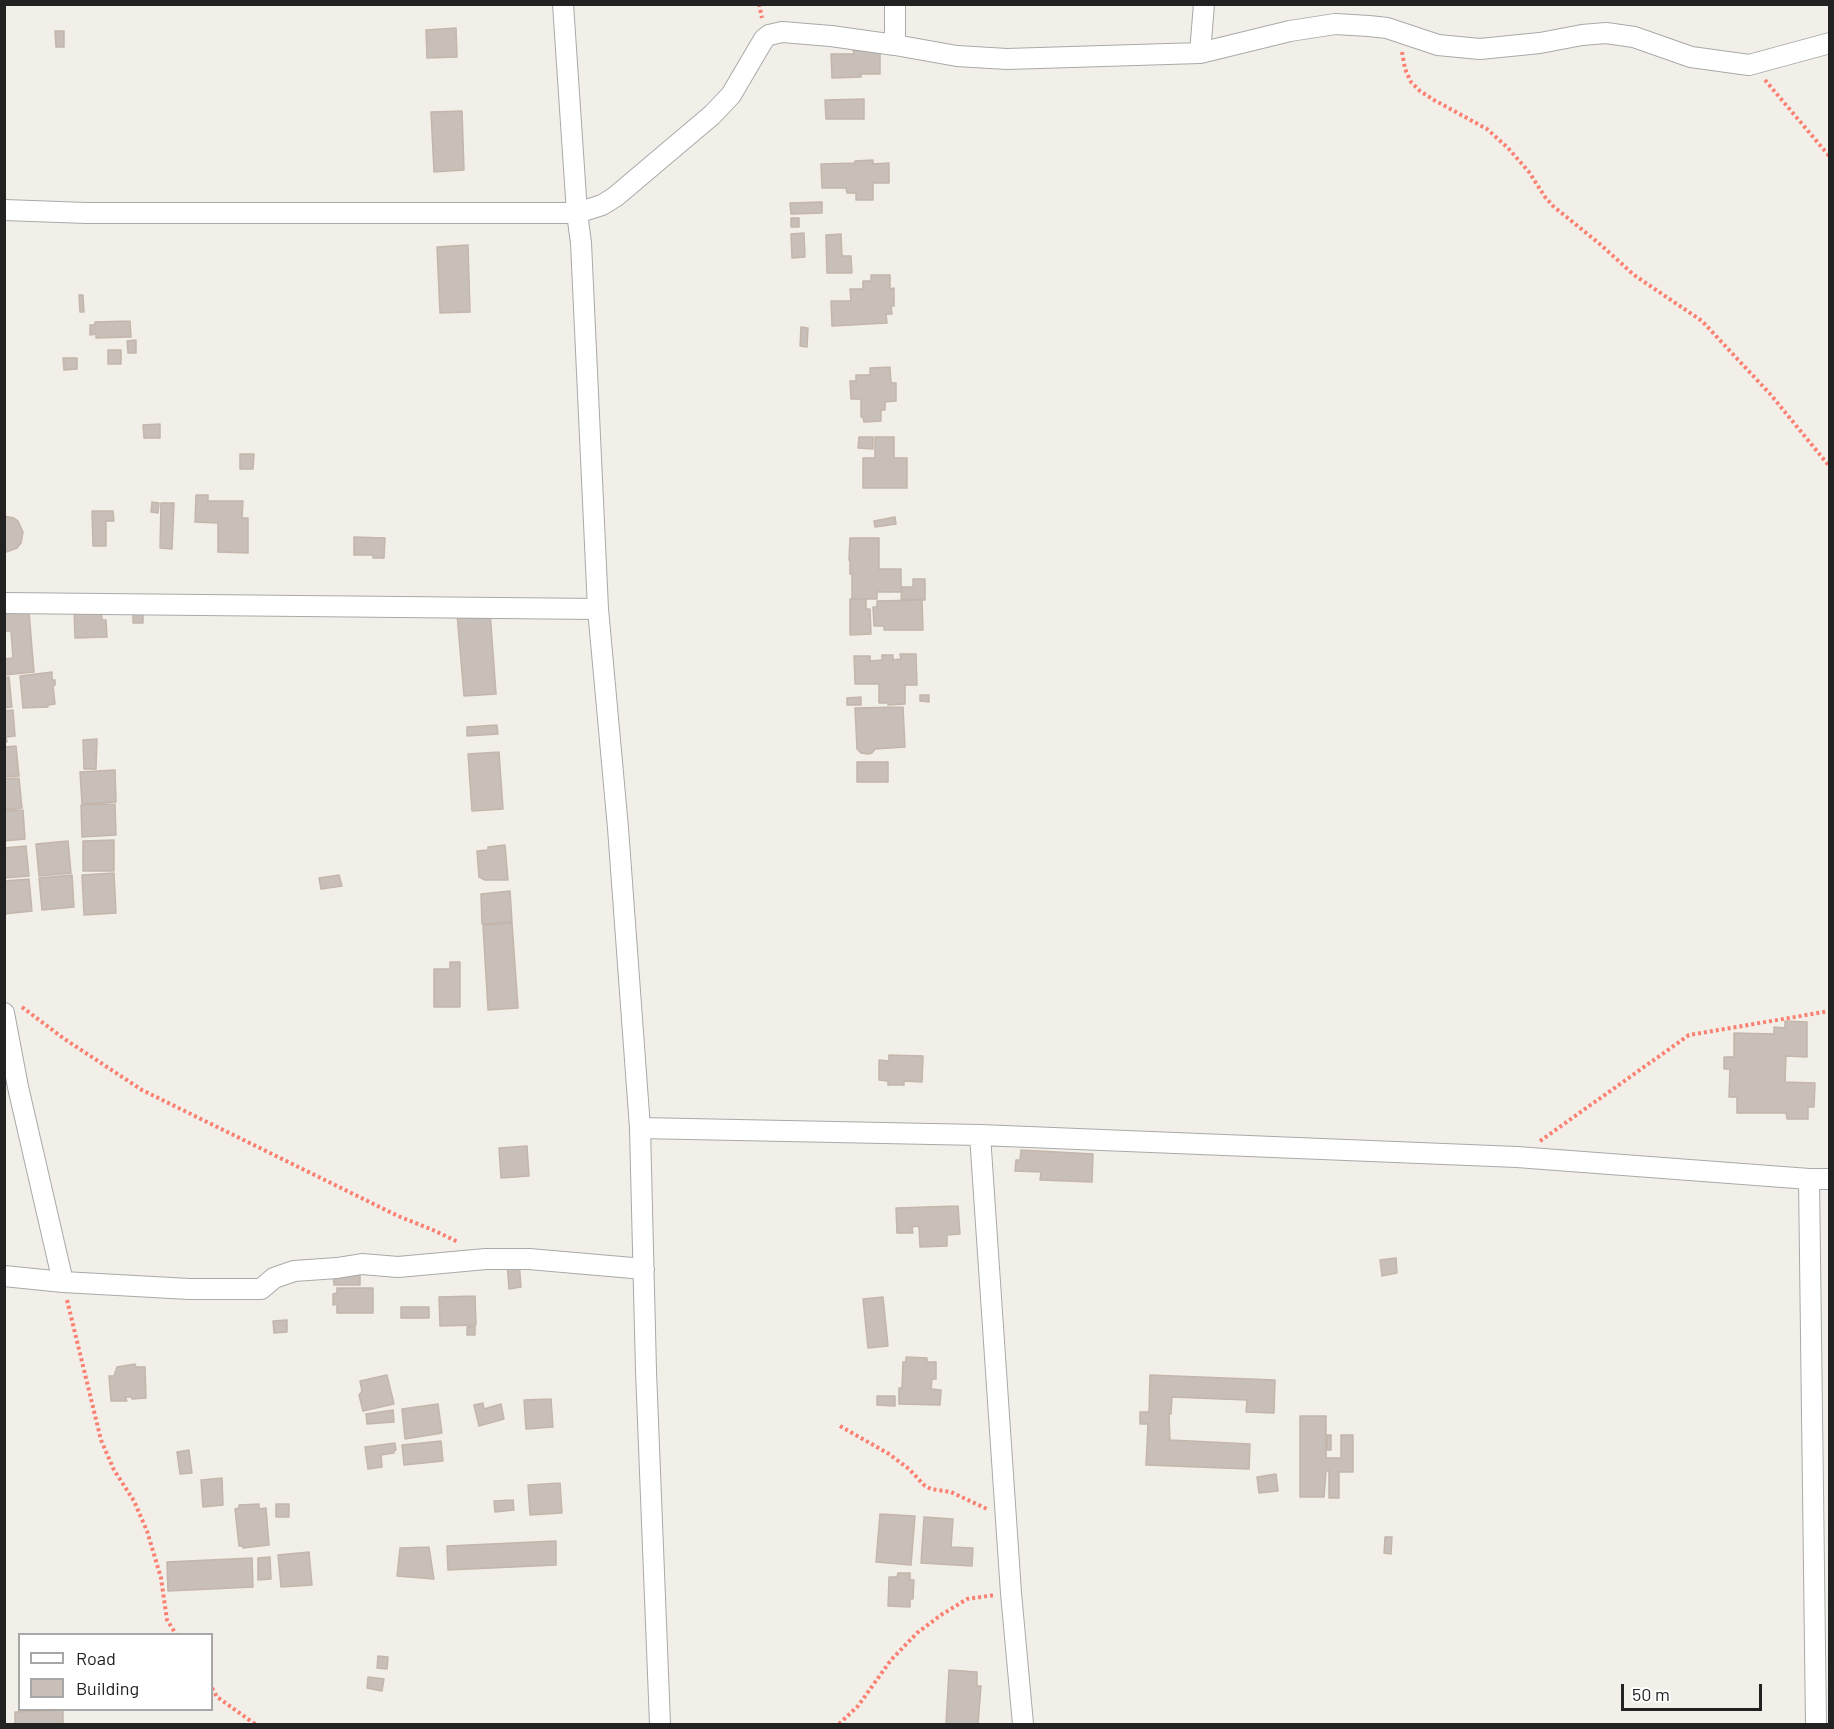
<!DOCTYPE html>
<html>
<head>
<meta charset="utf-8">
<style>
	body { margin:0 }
	#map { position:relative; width:1834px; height:1729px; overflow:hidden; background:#f2efe9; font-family:Barlow,sans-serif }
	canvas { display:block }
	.frame { position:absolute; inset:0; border:6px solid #222; pointer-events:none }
	.legend { position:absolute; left:18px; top:1633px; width:195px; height:78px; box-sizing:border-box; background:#fff; border:2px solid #a7a7a7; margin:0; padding:8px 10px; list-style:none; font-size:18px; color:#222 }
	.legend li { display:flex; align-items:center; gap:12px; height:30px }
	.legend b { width:30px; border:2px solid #a7a7a7 }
	.scale { position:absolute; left:1621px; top:1684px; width:141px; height:27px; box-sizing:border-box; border:3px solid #222; border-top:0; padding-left:8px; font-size:18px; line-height:21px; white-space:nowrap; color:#222; -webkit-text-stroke:4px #fff; paint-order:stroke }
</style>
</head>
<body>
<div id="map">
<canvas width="1834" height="1729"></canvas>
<div class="frame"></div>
<ul class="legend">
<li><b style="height:8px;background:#fff"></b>Road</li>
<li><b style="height:16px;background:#c7bfb8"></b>Building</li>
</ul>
<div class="scale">50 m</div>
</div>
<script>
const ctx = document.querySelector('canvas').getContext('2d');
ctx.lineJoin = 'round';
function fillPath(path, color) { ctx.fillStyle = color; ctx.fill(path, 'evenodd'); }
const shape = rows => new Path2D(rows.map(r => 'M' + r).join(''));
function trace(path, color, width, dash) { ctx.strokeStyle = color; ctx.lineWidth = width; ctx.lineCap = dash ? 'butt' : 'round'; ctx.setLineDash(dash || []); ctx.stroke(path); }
const building = shape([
	[456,28,457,57,427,58,426,30,456,28],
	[55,31,64,31,64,47,56,47,55,31],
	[853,50,880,50,880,74,861,74,861,77,832,78,831,54,854,54,853,50],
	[864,99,864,119,826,119,825,100,864,99],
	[462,111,464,170,434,172,431,112,462,111],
	[873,160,873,164,889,163,889,183,873,183,873,200,856,200,856,193,847,193,846,188,822,188,821,164,855,163,855,161,873,160],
	[822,202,822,213,791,214,790,203,822,202],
	[791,218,799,218,799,227,791,227,791,218],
	[804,233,805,257,792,258,791,234,804,233],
	[841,234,842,256,851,256,852,273,827,273,826,235,841,234],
	[468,245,470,312,440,313,437,247,468,245],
	[871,275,890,275,890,289,894,288,894,306,891,306,892,314,886,314,887,323,832,326,831,301,851,301,850,289,863,289,863,281,871,281,871,275],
	[79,295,83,295,84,312,80,312,79,295],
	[130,321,131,337,96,338,96,334,90,335,90,325,95,325,95,322,130,321],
	[801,327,808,328,807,347,800,346,801,327],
	[136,340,136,353,128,353,127,341,136,340],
	[108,350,121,350,121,364,108,364,108,350],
	[63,358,77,358,77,369,64,370,63,358],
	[890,367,891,383,896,383,896,401,885,402,885,410,881,410,881,421,864,422,863,417,861,417,861,399,851,399,850,381,856,381,856,375,870,375,870,368,890,367],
	[160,424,160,438,144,438,143,425,160,424],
	[859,437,873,437,873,449,858,448,859,437],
	[875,437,894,437,894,458,907,458,907,488,863,488,863,458,875,458,875,437],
	[240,454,254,454,253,469,240,469,240,454],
	[196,495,208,495,208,501,243,501,242,518,248,518,248,553,218,552,218,523,195,522,196,495],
	[152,502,159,503,158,513,151,512,152,502],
	[161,503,174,503,172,549,160,548,161,503],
	[92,511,113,511,114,521,106,521,106,546,93,546,92,511],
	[4,516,14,518,18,521,23,532,21,543,17,548,6,552,4,552,4,516],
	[895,517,896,524,875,527,874,521,895,517],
	[354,537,385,538,384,558,373,558,373,555,354,555,354,537],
	[850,538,879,538,879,569,901,569,901,592,877,592,877,599,852,599,852,574,850,574,850,560,849,560,850,538],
	[913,579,925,579,925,600,901,599,902,587,913,587,913,579],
	[850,599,866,599,866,609,870,609,871,634,850,635,850,599],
	[922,600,923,630,884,630,884,626,874,626,873,607,877,607,877,601,922,600],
	[101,607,102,620,106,620,107,637,75,638,74,608,101,607],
	[133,609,143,609,143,623,133,623,133,609],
	[490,611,496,694,464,696,457,614,490,611],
	[29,612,34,672,4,675,4,659,13,658,11,631,4,631,4,614,29,612],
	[900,654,916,654,917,685,905,685,905,704,888,705,888,703,879,703,879,684,855,684,854,656,870,656,870,661,882,660,882,655,893,655,893,660,901,659,900,654],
	[52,672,52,680,55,680,55,685,53,686,55,704,48,705,48,707,23,708,20,676,52,672],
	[9,677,12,707,4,708,4,678,9,677],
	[920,695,929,695,929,702,920,701,920,695],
	[861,697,861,705,847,705,847,698,861,697],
	[903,707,905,747,875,749,872,753,868,754,861,753,857,749,855,708,903,707],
	[13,710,15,736,6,737,7,742,4,743,4,711,13,710],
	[497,725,498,734,467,736,467,727,497,725],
	[97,739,96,769,84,769,83,740,97,739],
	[16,746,19,776,4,777,4,747,16,746],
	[499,752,503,809,472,811,468,754,499,752],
	[857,762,888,762,888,782,857,782,857,762],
	[115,770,116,802,82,804,80,772,115,770],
	[19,778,22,808,4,810,4,779,19,778],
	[115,804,116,835,82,837,81,805,115,804],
	[23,810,25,839,4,841,4,811,23,810],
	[114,840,114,871,83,871,83,841,114,840],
	[68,841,71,873,39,876,36,844,68,841],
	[505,845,508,880,485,880,479,877,477,851,488,850,488,847,505,845],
	[26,846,29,876,4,878,4,848,26,846],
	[114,873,116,913,84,915,82,875,114,873],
	[72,875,74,907,42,910,39,878,72,875],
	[339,875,342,886,321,889,319,878,339,875],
	[29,879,32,911,4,914,4,881,29,879],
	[510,891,512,922,482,924,481,894,510,891],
	[512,923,518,1008,488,1010,483,925,512,923],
	[450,962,460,962,460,1007,434,1007,434,969,450,969,450,962],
	[1785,1021,1807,1022,1807,1057,1786,1056,1785,1082,1815,1083,1814,1107,1808,1107,1808,1119,1787,1119,1786,1113,1737,1113,1737,1097,1729,1097,1730,1069,1724,1069,1724,1057,1734,1057,1734,1033,1774,1034,1774,1027,1785,1028,1785,1021],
	[889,1055,923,1056,922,1082,904,1081,904,1085,888,1085,888,1081,879,1080,879,1060,889,1061,889,1055],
	[527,1146,529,1176,501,1178,499,1148,527,1146],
	[1021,1150,1093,1154,1092,1182,1040,1180,1041,1172,1015,1171,1016,1160,1020,1160,1021,1150],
	[958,1206,960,1234,947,1235,947,1246,920,1247,919,1226,912,1227,913,1233,897,1233,896,1208,958,1206],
	[1396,1258,1397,1273,1382,1276,1380,1260,1396,1258],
	[519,1261,521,1287,509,1289,507,1262,519,1261],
	[333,1275,360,1275,360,1285,334,1285,333,1275],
	[337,1288,373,1288,373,1313,337,1313,337,1304,333,1305,333,1294,337,1293,337,1288],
	[475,1296,476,1325,440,1326,439,1297,475,1296],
	[883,1297,888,1346,868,1348,863,1299,883,1297],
	[401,1307,429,1307,429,1318,401,1318,401,1307],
	[287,1320,287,1332,274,1333,273,1321,287,1320],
	[475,1326,475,1335,467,1335,467,1327,475,1326],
	[906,1357,927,1358,927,1362,936,1362,936,1379,932,1379,931,1389,941,1390,940,1405,899,1404,899,1388,902,1388,903,1362,906,1362,906,1357],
	[135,1364,136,1367,145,1367,146,1398,132,1399,131,1397,125,1397,127,1401,111,1401,109,1376,114,1376,117,1367,135,1364],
	[387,1375,394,1404,363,1411,359,1395,362,1391,360,1381,387,1375],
	[1150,1375,1275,1380,1274,1413,1246,1412,1247,1400,1172,1397,1171,1414,1169,1414,1170,1440,1250,1444,1249,1469,1146,1465,1148,1424,1140,1424,1140,1412,1149,1412,1150,1375],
	[877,1396,895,1396,895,1406,877,1405,877,1396],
	[551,1399,553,1427,526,1429,524,1400,551,1399],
	[483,1403,484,1409,501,1404,504,1419,479,1426,474,1405,483,1403],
	[438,1404,442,1433,405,1439,402,1409,438,1404],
	[393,1410,394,1422,367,1424,366,1414,393,1410],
	[1300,1416,1326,1416,1326,1458,1341,1458,1341,1435,1353,1435,1353,1472,1339,1472,1339,1498,1329,1498,1329,1471,1326,1471,1324,1497,1300,1497,1300,1416],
	[1327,1435,1331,1435,1331,1450,1327,1450,1327,1435],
	[441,1441,443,1461,404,1465,402,1445,441,1441],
	[395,1443,396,1450,394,1451,394,1453,381,1455,382,1467,368,1469,365,1447,395,1443],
	[189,1450,192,1473,180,1474,177,1452,189,1450],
	[1276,1474,1278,1491,1259,1493,1257,1477,1276,1474],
	[222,1478,223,1505,203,1507,201,1480,222,1478],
	[560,1483,562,1513,530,1515,528,1485,560,1483],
	[513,1500,514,1510,495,1512,494,1501,513,1500],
	[259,1504,259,1509,266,1508,269,1545,243,1548,243,1546,239,1546,235,1509,239,1508,239,1505,259,1504],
	[276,1504,289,1504,289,1517,276,1517,276,1504],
	[880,1514,915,1516,911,1565,876,1562,880,1514],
	[924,1517,953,1519,951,1547,973,1548,972,1566,921,1563,924,1517],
	[1385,1537,1392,1537,1391,1554,1384,1553,1385,1537],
	[556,1541,556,1565,448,1570,447,1546,556,1541],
	[429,1547,434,1579,397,1576,400,1548,429,1547],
	[309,1552,312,1585,281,1587,278,1555,309,1552],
	[270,1557,271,1579,258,1580,258,1558,270,1557],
	[252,1558,253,1587,168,1591,167,1562,252,1558],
	[898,1573,910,1573,910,1580,914,1580,913,1599,910,1599,910,1607,888,1606,889,1577,897,1577,898,1573],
	[378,1656,388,1657,387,1669,377,1668,378,1656],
	[949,1670,977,1672,977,1686,981,1686,978,1724,946,1724,949,1670],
	[368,1677,384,1679,382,1691,367,1688,368,1677],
	[63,1710,63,1724,15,1724,15,1712,63,1710]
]);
fillPath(building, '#c7bfb8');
trace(building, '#c4b6ab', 1.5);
const minor = shape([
	[563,4,577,213,581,243,598,609,618,828,640,1128,646,1371,660,1724],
	[895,45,895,4],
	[1200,53,1204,4],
	[4,210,87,213,577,213,602,205,615,197,712,115,731,95,764,39,769,35,782,32,831,36,895,45,957,56,1007,59,1200,53,1290,31,1335,24,1369,26,1387,28,1438,45,1480,49,1540,43,1582,35,1606,33,1634,37,1691,57,1749,65,1830,43],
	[4,603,598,609],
	[4,1013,18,1087,63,1282],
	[640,1128,980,1135],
	[1809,1179,1830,1179],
	[4,1276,63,1282,189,1289,261,1289,274,1278,294,1271,337,1268,362,1264,398,1267,486,1259,529,1259,644,1269],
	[1023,1724,1011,1593,980,1135,1517,1157,1809,1179,1816,1724]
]);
trace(minor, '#a9a9a9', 22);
trace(shape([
	[759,4,762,18],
	[1402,52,1405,69,1411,82,1420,91,1434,100,1487,129,1508,148,1529,172,1545,197,1553,206,1601,245,1634,275,1702,321,1771,395,1830,467],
	[1765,80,1830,157],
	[22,1007,63,1038,142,1090,398,1216,433,1230,458,1242],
	[1540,1141,1689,1035,1830,1011],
	[67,1300,101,1440,114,1470,134,1501,147,1531,161,1578,167,1620,176,1634],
	[840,1426,889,1454,909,1469,925,1486,931,1489,951,1492,987,1509],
	[212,1688,217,1697,255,1724],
	[839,1724,858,1706,891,1660,917,1633,941,1615,967,1599,995,1595]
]), '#fa8072', 4, [3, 3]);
trace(minor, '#fff', 20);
</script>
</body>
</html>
